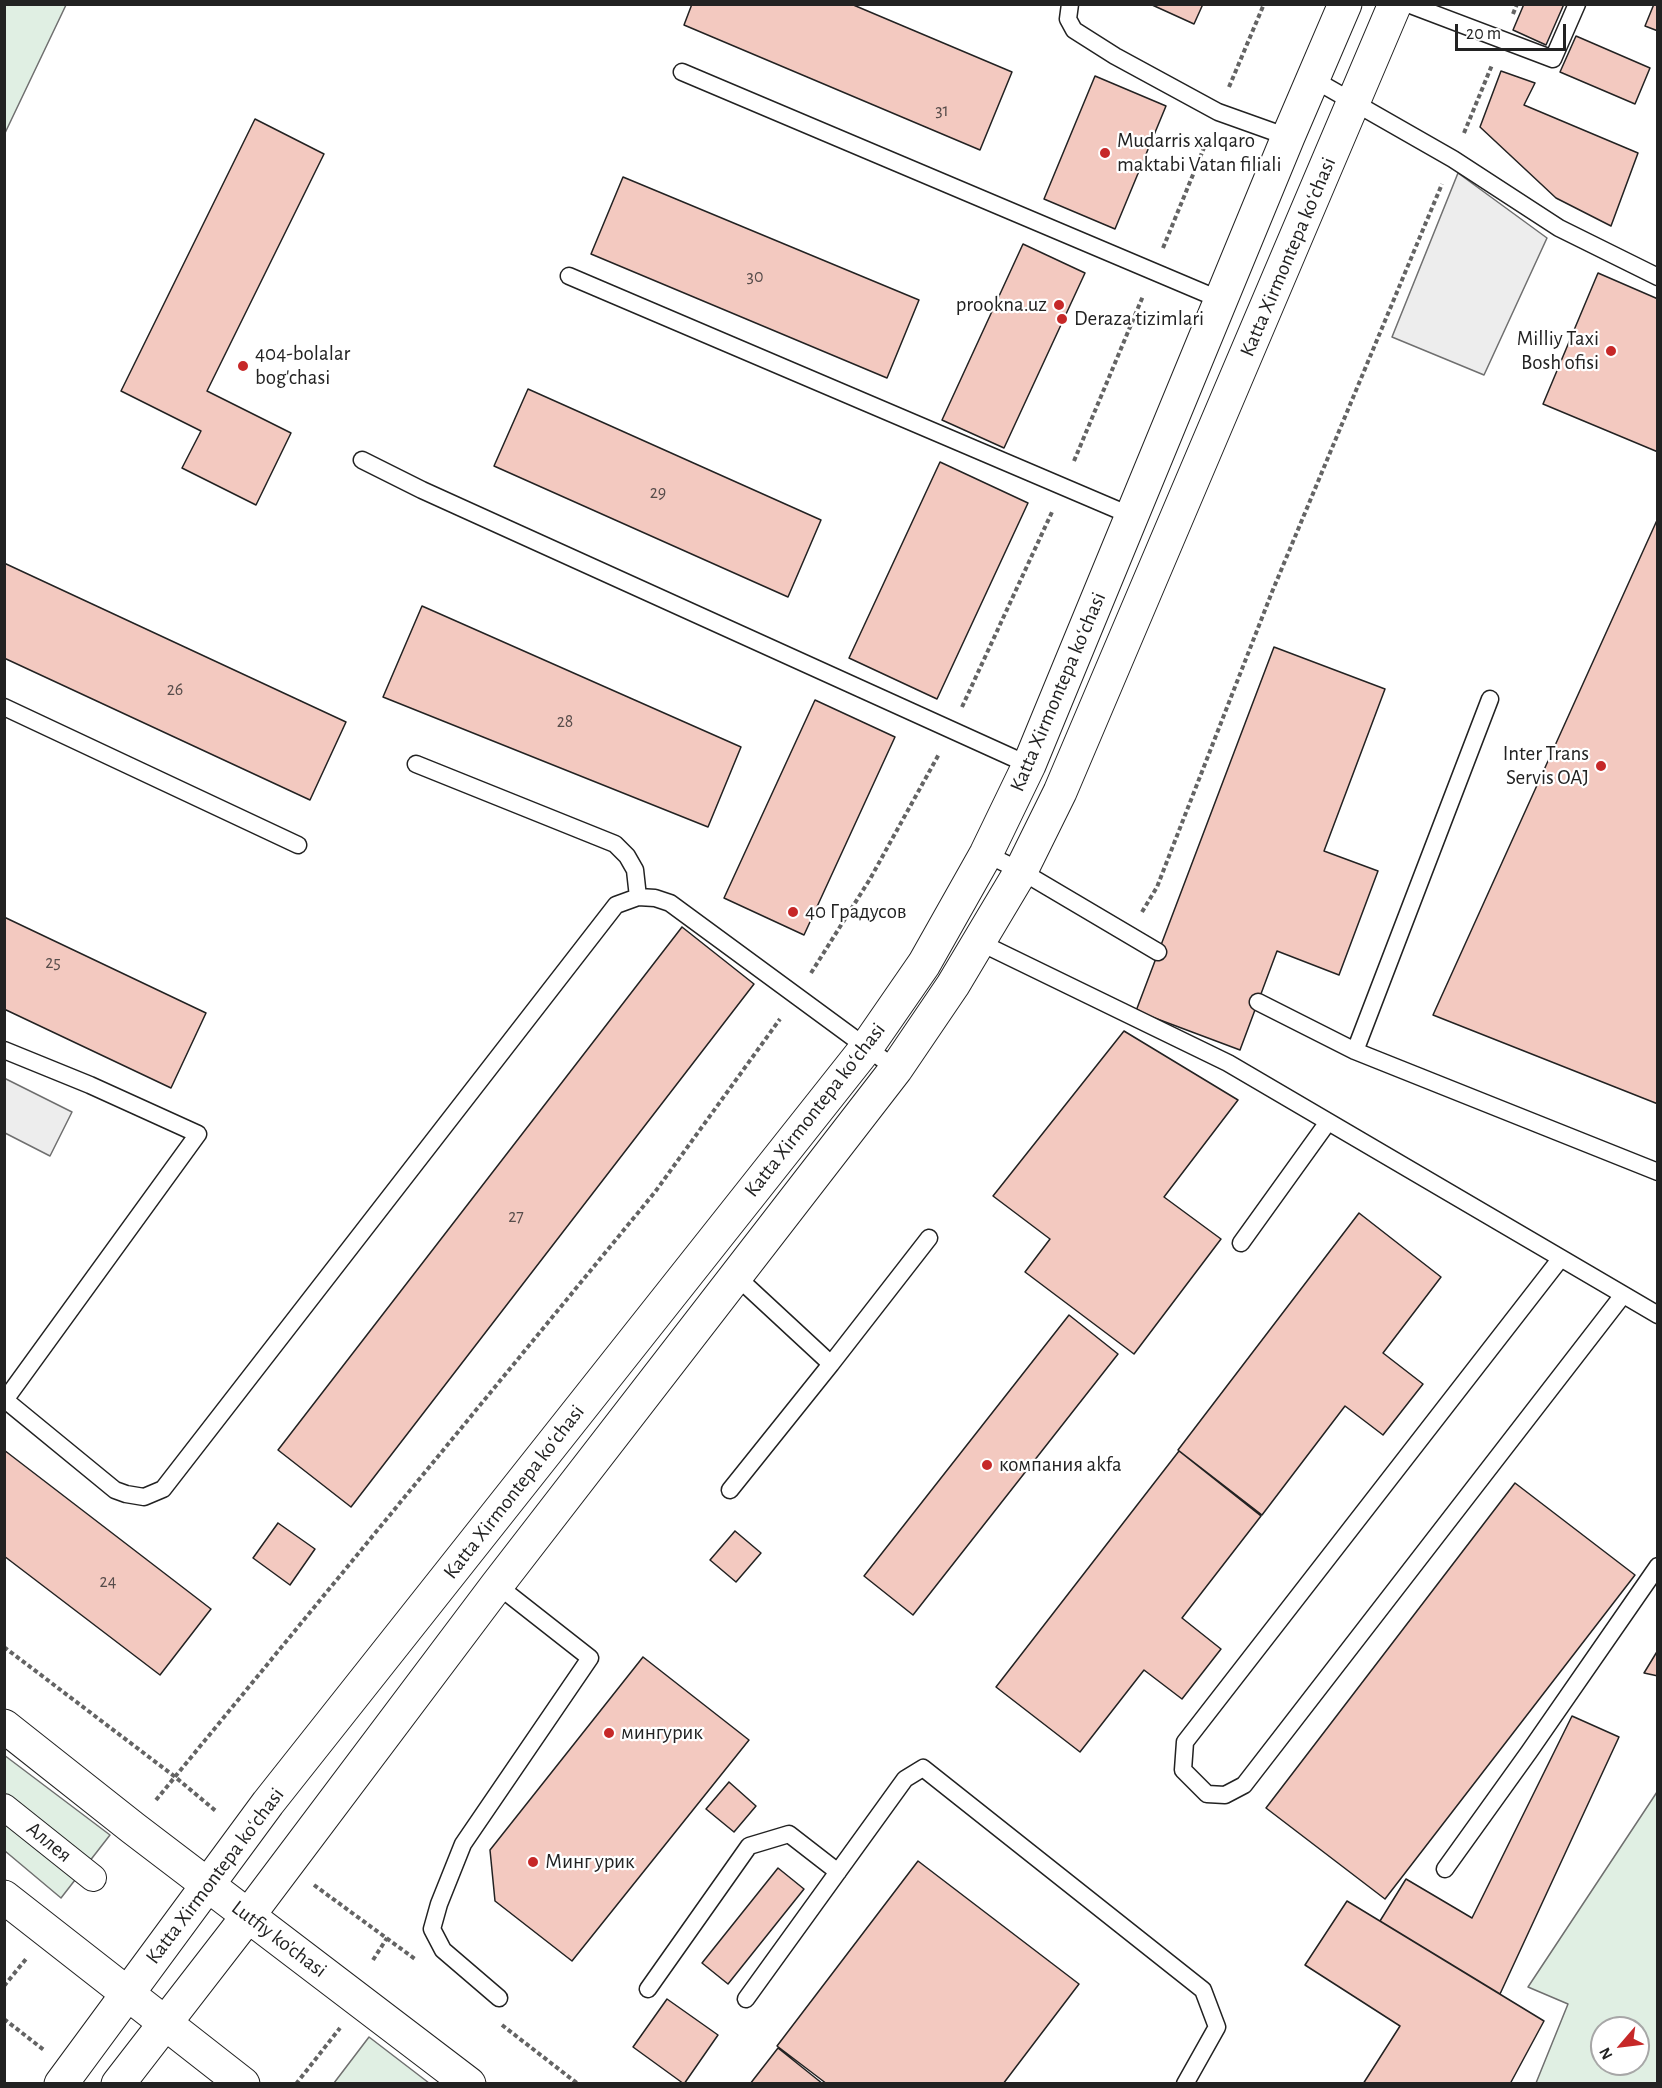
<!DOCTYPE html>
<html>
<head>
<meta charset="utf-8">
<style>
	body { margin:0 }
	#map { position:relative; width:1662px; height:2088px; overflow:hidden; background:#fff; font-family:"Alegreya Sans",sans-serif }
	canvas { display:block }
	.frame { position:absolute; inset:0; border:6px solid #222; pointer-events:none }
	.north { position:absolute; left:1590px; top:2016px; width:60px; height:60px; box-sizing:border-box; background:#fff; border:2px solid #a7a7a7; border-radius:50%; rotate:242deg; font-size:16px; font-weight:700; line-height:24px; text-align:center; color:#222 }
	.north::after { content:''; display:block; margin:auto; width:21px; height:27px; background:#c62828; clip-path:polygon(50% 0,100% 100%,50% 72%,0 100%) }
	.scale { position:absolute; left:1455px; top:24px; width:111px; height:27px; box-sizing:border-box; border:3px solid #222; border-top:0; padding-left:8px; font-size:18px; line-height:21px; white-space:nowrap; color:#222; -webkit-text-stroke:4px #fff; paint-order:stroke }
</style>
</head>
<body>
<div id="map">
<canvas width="1662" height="2088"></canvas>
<div class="frame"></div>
<div class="north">N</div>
<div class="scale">20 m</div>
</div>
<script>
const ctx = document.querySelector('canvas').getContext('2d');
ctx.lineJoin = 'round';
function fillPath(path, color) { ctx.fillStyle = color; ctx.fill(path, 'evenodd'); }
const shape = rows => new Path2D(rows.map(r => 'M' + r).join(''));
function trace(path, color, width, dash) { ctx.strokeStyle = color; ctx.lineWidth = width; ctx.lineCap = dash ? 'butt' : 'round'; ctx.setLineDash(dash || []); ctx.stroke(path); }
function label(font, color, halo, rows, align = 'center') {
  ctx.font = font + ' "Alegreya Sans",sans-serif'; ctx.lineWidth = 4.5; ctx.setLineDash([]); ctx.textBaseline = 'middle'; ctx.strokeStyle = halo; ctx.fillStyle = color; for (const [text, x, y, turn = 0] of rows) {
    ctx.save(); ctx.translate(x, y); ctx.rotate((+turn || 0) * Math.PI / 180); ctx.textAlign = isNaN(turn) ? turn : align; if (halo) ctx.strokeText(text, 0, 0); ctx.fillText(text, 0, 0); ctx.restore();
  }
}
const green = shape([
	[5,4,66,5,5,133,4,5,5,4],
	[4,1755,110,1835,61,1898,5,1851,4,1755],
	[1657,1792,1657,2083,1536,2083,1568,2004,1528,1987,1657,1792],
	[1602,2028,1638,2028,1638,2064,1602,2064,1602,2028],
	[369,2037,429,2083,334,2083,369,2037]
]);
fillPath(green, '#e0efe3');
trace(green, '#6f6f6f', 1.5);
const parking = shape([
	[1458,173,1547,238,1484,375,1392,337,1458,173],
	[4,1078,72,1112,50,1156,5,1133,4,1078]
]);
fillPath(parking, '#ededed');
trace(parking, '#6f6f6f', 1.5);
const building = shape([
	[692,4,851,4,1012,72,980,150,684,25,692,4],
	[1150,4,1203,4,1194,24,1150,4],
	[1524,4,1564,4,1546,45,1513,30,1524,4],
	[1654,4,1658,4,1658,31,1645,26,1654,4],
	[1576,36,1650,68,1635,104,1560,72,1576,36],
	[1501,71,1535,83,1524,105,1638,153,1611,226,1556,198,1480,127,1501,71],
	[1095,76,1166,106,1115,229,1044,199,1095,76],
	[255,119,324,154,207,391,291,433,256,505,182,468,201,431,121,391,255,119],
	[623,177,919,300,887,378,591,254,623,177],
	[1023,244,1085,273,1004,448,942,420,1023,244],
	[1598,273,1658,299,1658,452,1543,404,1598,273],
	[528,389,821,520,788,597,494,466,528,389],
	[940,462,1028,503,937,699,849,658,940,462],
	[1658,518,1658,1104,1433,1015,1658,518],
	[4,563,346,722,310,800,4,658,4,563],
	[422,606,741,747,708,827,383,697,422,606],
	[1274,647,1385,689,1324,851,1378,871,1339,975,1277,951,1240,1050,1136,1011,1274,647],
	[815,700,895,737,804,935,724,898,815,700],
	[4,917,206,1013,171,1088,4,1009,4,917],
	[682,927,754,984,351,1507,278,1450,682,927],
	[1124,1031,1238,1100,1164,1197,1221,1239,1134,1354,1025,1272,1050,1239,993,1196,1124,1031],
	[1359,1213,1441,1277,1383,1353,1423,1384,1383,1435,1345,1406,1262,1515,1178,1450,1359,1213],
	[1069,1315,1118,1354,913,1615,864,1576,1069,1315],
	[4,1450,211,1609,160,1675,4,1556,4,1450],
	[1179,1451,1261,1516,1182,1618,1221,1649,1182,1699,1144,1670,1080,1752,996,1687,1179,1451],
	[1515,1483,1635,1575,1385,1899,1266,1808,1515,1483],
	[278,1523,315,1549,290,1585,253,1558,278,1523],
	[735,1531,761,1553,736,1582,710,1560,735,1531],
	[1658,1650,1658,1676,1644,1673,1658,1650],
	[643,1657,749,1740,572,1961,495,1901,490,1850,643,1657],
	[1572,1716,1619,1737,1500,1994,1380,1921,1406,1879,1472,1918,1572,1716],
	[729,1782,756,1806,734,1832,706,1809,729,1782],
	[918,1861,1079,1984,1003,2084,827,2084,777,2046,918,1861],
	[778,1868,804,1889,728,1984,702,1963,778,1868],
	[1347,1901,1544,2021,1510,2084,1363,2084,1400,2026,1305,1965,1347,1901],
	[667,1999,718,2035,684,2084,633,2047,667,1999],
	[778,2048,823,2084,750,2084,778,2048]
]);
fillPath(building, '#f3c9c0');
trace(building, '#222', 1.5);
const service = shape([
	[1070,4,1068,19,1074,30,1115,56,1218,112,1288,137],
	[1408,4,1553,59,1577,4],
	[682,72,1221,300],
	[1313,79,1453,159,1559,228,1658,277],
	[569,276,1132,516],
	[362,460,422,490,1029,765],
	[4,707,298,845],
	[986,854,1021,871,1158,952],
	[638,897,655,898,670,903,896,1069],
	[979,942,1228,1063,1658,1315],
	[1258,1002,1355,1051,1658,1172],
	[4,1050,90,1085,198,1134,5,1400],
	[1355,1051,1490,699],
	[1241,1243,1328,1122],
	[1561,1258,1185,1742,1183,1770,1207,1794,1225,1795,1244,1785,1623,1295],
	[831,1364,929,1238],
	[4,1399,115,1490,126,1494,144,1497,163,1489,616,905,638,897,635,870,627,856,615,844,416,764],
	[730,1490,831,1364,736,1276],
	[497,1585,590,1658,463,1844,439,1904,432,1929,443,1950,499,1998],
	[1445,1869,1529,1752,1658,1566],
	[648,1989,749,1846,789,1834,838,1872],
	[746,1999,905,1779,923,1768,1203,1990,1217,2027,1185,2084]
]);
const pedestrian = shape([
	[4,1807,93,1878]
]);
const secondary = shape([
	[4,1726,133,1828,469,2084],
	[4,1897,243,2084],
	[61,2084,268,1803,866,1048,924,964,986,854,1029,765,1288,137,1345,4],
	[118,2084,248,1916,497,1585,896,1069,953,985,1021,871,1060,792,1395,4]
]);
trace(service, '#222', 19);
trace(pedestrian, '#222', 28);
trace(secondary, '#222', 35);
trace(shape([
	[1513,14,1517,4],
	[1229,87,1264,4],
	[1464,133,1492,65],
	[1163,248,1208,138],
	[1074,461,1143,296],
	[962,707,1052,512],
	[1142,912,1157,887,1272,592,1442,184],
	[811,973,870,879,939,754],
	[4,1647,174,1776,217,1812],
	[156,1800,655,1192,780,1019],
	[314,1885,415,1959],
	[373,1960,387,1938],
	[4,1986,26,1959],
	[4,2019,44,2050],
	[502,2025,578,2084],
	[296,2084,340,2028]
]), '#646464', 4, [4.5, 3]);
trace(service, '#fff', 16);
trace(pedestrian, '#fff', 26);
trace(secondary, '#fff', 33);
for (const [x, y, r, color] of [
	[1105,153,6,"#c62828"],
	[1059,305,6,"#c62828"],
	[1062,319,6,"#c62828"],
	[1611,351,6,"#c62828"],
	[243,366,6,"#c62828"],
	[1601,766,6,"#c62828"],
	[793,912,6,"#c62828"],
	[987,1465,6,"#c62828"],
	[609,1733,6,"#c62828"],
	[533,1862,6,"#c62828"]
]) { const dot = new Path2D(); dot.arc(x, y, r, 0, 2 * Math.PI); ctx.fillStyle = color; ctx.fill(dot); trace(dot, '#fff', 2); }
label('18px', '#564c4a', null, [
	["31",942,111],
	["30",755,277],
	["29",658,493],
	["26",175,690],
	["28",565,722],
	["25",53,963],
	["27",516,1217],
	["24",108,1582]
]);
label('21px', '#222', '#fff', [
	["Mudarris xalqaro",1117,141],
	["maktabi Vatan filiali",1117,165],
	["prookna.uz",1047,305,"right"],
	["Deraza tizimlari",1074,319],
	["Milliy Taxi",1599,339,"right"],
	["Bosh ofisi",1599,363,"right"],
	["404-bolalar",255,354],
	["bog'chasi",255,378],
	["Inter Trans",1589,754,"right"],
	["Servis OAJ",1589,778,"right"],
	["40 Градусов",805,912],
	["компания akfa",999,1465],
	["мингурик",621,1733],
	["Минг урик",545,1862]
], 'left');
label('21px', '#222', '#fff', [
	["Katta Xirmontepa koʻchasi",1288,257,-67],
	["Katta Xirmontepa koʻchasi",1058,692,-67],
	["Katta Xirmontepa koʻchasi",815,1110,-52],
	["Katta Xirmontepa koʻchasi",514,1492,-52],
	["Аллея",49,1842,39],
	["Katta Xirmontepa koʻchasi",215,1876,-53],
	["Lutfiy ko'chasi",279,1939,37]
]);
</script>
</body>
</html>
